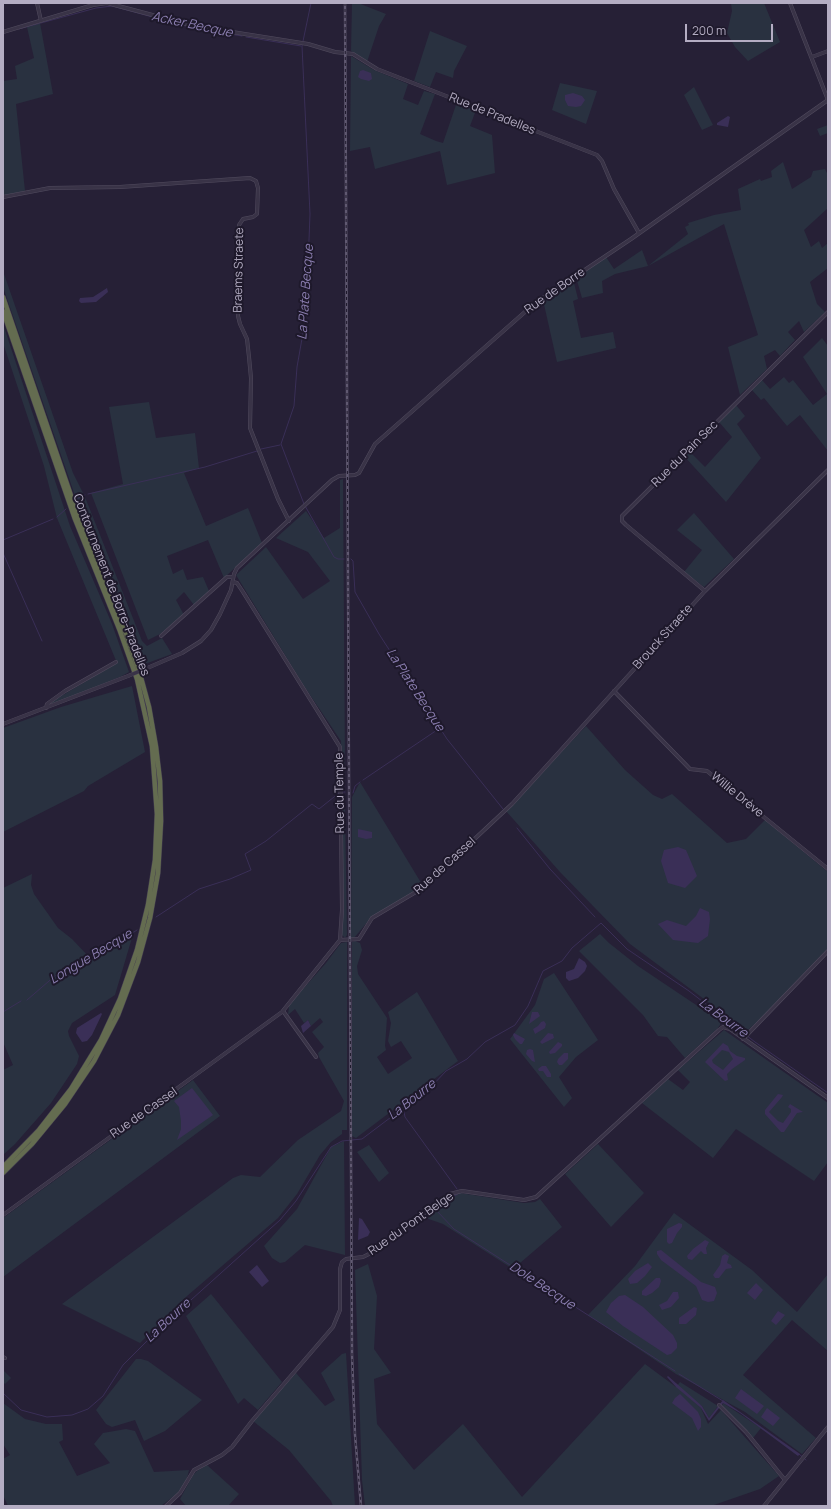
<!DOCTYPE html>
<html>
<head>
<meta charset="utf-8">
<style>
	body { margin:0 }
	#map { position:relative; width:831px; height:1509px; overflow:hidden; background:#262036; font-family:Manrope,sans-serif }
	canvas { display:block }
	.frame { position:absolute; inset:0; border:4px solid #b4adc3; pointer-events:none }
	.scale { position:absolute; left:685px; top:24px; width:88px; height:18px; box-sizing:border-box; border:2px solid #b4adc3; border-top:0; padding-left:5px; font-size:12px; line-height:14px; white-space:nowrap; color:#b4adc3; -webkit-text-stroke:3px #1e192b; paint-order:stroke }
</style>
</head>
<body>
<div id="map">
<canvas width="831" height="1509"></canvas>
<div class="frame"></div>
<div class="scale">200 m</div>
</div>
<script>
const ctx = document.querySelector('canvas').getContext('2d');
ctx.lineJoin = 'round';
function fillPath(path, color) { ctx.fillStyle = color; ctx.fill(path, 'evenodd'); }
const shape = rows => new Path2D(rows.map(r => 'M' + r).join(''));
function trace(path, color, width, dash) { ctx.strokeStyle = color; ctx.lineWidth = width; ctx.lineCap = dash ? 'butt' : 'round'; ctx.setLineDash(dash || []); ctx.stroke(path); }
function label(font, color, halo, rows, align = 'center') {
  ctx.font = font + ' Manrope,sans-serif'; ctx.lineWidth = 4; ctx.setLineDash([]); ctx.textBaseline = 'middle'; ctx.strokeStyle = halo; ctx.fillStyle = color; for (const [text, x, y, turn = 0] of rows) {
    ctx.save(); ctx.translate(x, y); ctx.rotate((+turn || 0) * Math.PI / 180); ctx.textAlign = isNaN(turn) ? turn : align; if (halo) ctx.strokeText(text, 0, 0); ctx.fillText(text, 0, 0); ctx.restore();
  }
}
fillPath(shape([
	[352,3,358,3,386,14,379,26,367,62,351,51],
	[731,3,748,3,749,4,764,3,780,42,748,61,735,47,727,33,732,11],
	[40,23,53,94,16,104,25,191,3,196,3,81,17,79,15,66,34,58,27,27],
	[430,31,467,46,454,71,453,78,436,72,430,87,414,81],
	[351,56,374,70,408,84,403,99,418,105,424,91,435,94,420,134,436,141,443,143,457,102,476,110,470,126,492,135,495,173,447,185,440,151,375,169,370,147,350,151],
	[560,83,597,91,586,124,552,110],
	[694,87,713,125,702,130,684,95],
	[828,125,828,133,820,136,817,129],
	[783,162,792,189,811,177,813,171,825,169,828,175,828,208,804,230,811,247,819,241,822,248,828,243,828,268,810,282,817,304,825,312,804,332,799,321,788,332,795,340,780,356,775,350,764,356,767,369,740,395,728,347,758,335,724,224,648,266,615,274,602,281,603,293,582,298,576,277,606,257,614,269,642,250,648,266,688,234,685,227,689,225,688,223,714,215,741,210,738,189,760,179,761,181,772,177,771,171],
	[3,271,73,473,85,497,142,641,147,646,162,638,172,654,142,665,81,513,3,287],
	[573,279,578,299,573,301,581,338,613,332,616,348,557,362,543,300],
	[3,324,70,526,112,624,129,672,120,677,53,704,51,702,117,663,57,518,44,466,3,343],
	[822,338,828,346,828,451,800,415,787,426,764,398,761,400,752,390,762,380,770,389,784,377,789,383,793,380,813,405,827,394,803,357],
	[149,402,156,438,195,433,199,468,184,473,206,526,248,508,262,543,224,578,208,540,167,556,173,574,183,569,187,580,203,577,209,591,194,605,184,592,176,600,184,615,160,634,148,640,91,493,123,484,109,407],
	[736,405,745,416,737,424,761,458,726,502,684,456,689,451,705,467,732,437,719,422],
	[343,479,345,769,345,782,342,782,341,741,304,686,236,575,266,547,303,599,330,581,308,552,276,538,306,511,324,538,340,528,340,480],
	[694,513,734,559,704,587,684,572,702,550,677,530],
	[132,686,145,752,88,786,84,791,3,832,3,728,61,707],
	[586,726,625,770,653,795,662,799,672,794,727,843,746,839,765,820,828,872,828,948,762,1017,747,1031,630,944,560,872,506,811],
	[360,782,423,886,370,919,354,938,351,938,352,797],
	[345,807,347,935,345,938,342,935,343,810],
	[32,874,31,885,34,894,58,928,72,939,90,958,110,949,134,931,115,995,72,1023,68,1031,69,1036,79,1056,77,1064,51,1103,15,1144,3,1155,3,1070,13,1065,3,1042,3,888],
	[600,934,609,943,638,966,720,1021,720,1025,717,1029,685,1058,667,1037,658,1036,643,1015,579,951],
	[355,941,360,943,362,950,357,966,358,974,387,1018,385,1046,386,1050,377,1057,388,1074,412,1058,401,1041,391,1047,388,1041,391,1023,388,1012,417,992,458,1061,356,1138,352,1136,352,942],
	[347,942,347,1130,342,1130,342,1134,331,1142,320,1155,297,1194,278,1218,187,1296,140,1343,62,1304,233,1178,241,1175,260,1177,298,1140,341,1111,344,1101,319,1057,318,1053,324,1047,312,1032,323,1022,320,1018,311,1026,308,1020,304,1023,295,1009,288,1015,289,1006,295,998,326,963,341,943],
	[554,973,598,1040,576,1057,559,1077,572,1098,564,1107,510,1039,535,1005,544,979],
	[724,1030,828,1103,828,1162,814,1181,736,1129,713,1158,642,1103,668,1079,683,1090,690,1082,678,1070],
	[193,1080,220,1116,3,1277,3,1218],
	[344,1141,345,1255,305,1245,285,1262,280,1263,272,1258,264,1246,297,1209,331,1147],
	[598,1144,644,1193,611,1227,565,1174],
	[369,1145,389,1173,379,1182,357,1152],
	[460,1193,524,1203,535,1202,540,1199,562,1227,513,1269,443,1224,423,1217,449,1197],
	[674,1213,752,1270,797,1312,828,1274,828,1351,792,1320,743,1375,816,1438,802,1454,745,1412,676,1374,588,1315,635,1266],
	[368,1264,377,1296,374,1349,391,1373,374,1379,377,1424,414,1470,463,1424,522,1497,645,1364,676,1387,680,1382,718,1406,709,1418,702,1406,684,1393,701,1408,708,1424,721,1410,779,1476,760,1489,711,1506,365,1506,362,1480,355,1270],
	[211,1294,282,1382,258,1410,244,1398,238,1404,186,1316],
	[346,1353,355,1506,333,1506,331,1501,289,1450,253,1421,296,1373,325,1406,335,1400,321,1373,342,1354],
	[136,1359,141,1359,148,1361,202,1400,165,1431,144,1441,135,1420,112,1427,106,1424,96,1410],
	[3,1370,11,1378,5,1384,3,1382],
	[3,1403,25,1419,46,1424,62,1424,63,1440,59,1442,77,1476,110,1463,94,1444,103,1433,126,1429,135,1431,154,1472,189,1470,186,1482,178,1493,161,1506,8,1506,3,1495,3,1459,10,1455,3,1444],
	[723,1403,761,1428,753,1438,722,1406],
	[207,1465,239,1494,228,1506,186,1506,180,1499,193,1475,197,1471]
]), '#293140');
fillPath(shape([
	[363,70,371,73,372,79,369,81,361,79,358,77,360,71],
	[573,93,582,96,585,100,581,106,576,107,568,106,565,100,565,95],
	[728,116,730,117,728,127,717,125,717,123],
	[107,288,108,292,96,302,81,303,79,301,80,298,93,297],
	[358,829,372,832,372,838,366,839,358,837],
	[678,847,686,850,697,876,685,888,668,883,661,861,664,850],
	[700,908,709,912,710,919,708,936,698,943,673,940,658,924,667,920,686,926,696,916],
	[579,958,585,962,587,966,585,971,578,978,569,981,566,978,566,972,574,969],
	[532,1012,538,1012,540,1016,529,1024],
	[101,1013,102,1014,92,1035,87,1041,82,1042,76,1033,77,1028],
	[308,1020,311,1026,303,1033,301,1026],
	[544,1021,546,1024,545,1028,535,1034,533,1029,538,1026,541,1022],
	[514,1033,525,1039,522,1044,520,1044,515,1039,513,1035],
	[548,1033,553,1034,554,1038,542,1044,540,1042],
	[558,1042,562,1044,562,1046,555,1053,550,1054,549,1052],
	[723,1043,728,1046,730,1051,737,1056,745,1058,745,1060,732,1069,727,1074,728,1080,725,1081,705,1062],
	[722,1050,729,1052,733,1059,723,1070,713,1063,712,1060],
	[530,1049,533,1050,535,1062,532,1061,526,1054,527,1050],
	[564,1053,568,1053,568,1059,562,1065,559,1065,557,1062,558,1059],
	[542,1066,546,1066,551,1074,551,1077,547,1077,543,1071,539,1071,538,1069],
	[192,1088,213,1115,177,1140,181,1129,181,1121,179,1107,174,1101],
	[778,1094,783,1095,782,1097,769,1112,778,1121,783,1123,791,1112,791,1109,788,1107,790,1104,803,1112,797,1113,784,1132,781,1132,765,1114,765,1110],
	[359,1218,362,1219,370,1232,368,1236,358,1240],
	[679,1223,682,1224,682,1227,677,1233,672,1243,669,1244,667,1242,667,1229],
	[705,1240,709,1242,706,1248,707,1254,704,1254,701,1251,692,1260,688,1259,687,1256,693,1249],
	[661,1250,701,1282,715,1287,717,1293,714,1301,708,1302,702,1300,696,1286,661,1260,657,1254,657,1251],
	[725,1254,729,1256,727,1263,731,1265,732,1268,726,1269,719,1278,715,1278,713,1275,720,1265,722,1256],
	[648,1263,652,1267,645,1276,637,1283,630,1284,628,1279,635,1271],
	[257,1265,269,1281,262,1287,249,1272],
	[656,1278,660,1278,661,1281,659,1287,652,1293,646,1296,642,1295,642,1291],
	[756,1283,763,1290,755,1300,747,1293],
	[673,1292,678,1292,679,1298,671,1307,662,1310,659,1305,667,1301],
	[625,1295,643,1307,673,1335,677,1343,677,1348,671,1354,667,1355,623,1326,606,1312,611,1303,619,1296],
	[694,1307,697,1308,696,1315,686,1324,679,1324,679,1318],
	[778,1311,785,1315,776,1325,771,1321],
	[668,1376,702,1406,709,1418,723,1400,800,1454,798,1456,740,1413,723,1403,709,1421,701,1408,676,1387,667,1377],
	[741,1389,764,1406,757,1414,735,1398],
	[680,1394,698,1412,701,1419,701,1427,698,1431,692,1418,672,1403,675,1398],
	[767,1408,780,1418,773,1426,761,1417]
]), '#3a2f57');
trace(shape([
	[311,3,302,46,310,214,306,316,297,367,294,406,281,444,304,504,334,557,338,559,344,559],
	[19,29,96,8,112,6,193,28,242,36],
	[246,37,301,46],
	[261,449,280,445],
	[88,494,205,467,257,451],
	[78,498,85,495],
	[57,517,66,509],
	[3,540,53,519],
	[3,553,42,641],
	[351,559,353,561,355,592,379,634,447,739,503,809],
	[363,780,440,728],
	[343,792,345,792],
	[353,793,355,786,360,782],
	[517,828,550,869,595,917],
	[156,917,199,889,230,879,251,870,245,854,266,841,312,804,319,809,339,793],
	[27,1000,56,975,98,956,137,930],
	[3,1012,21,1001],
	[403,1107,405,1117,457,1189],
	[458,1194,450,1198,436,1210,454,1229,675,1371],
	[679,1374,723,1401],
	[3,1393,21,1410,47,1417,72,1415,88,1409,103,1396,123,1365,162,1326,280,1220,296,1201,331,1147,342,1141,362,1139,431,1087,446,1071,467,1059,485,1042,515,1025,528,1006,543,971,562,961,572,948,601,923,627,949,689,991,755,1042,828,1093],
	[799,1454,806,1460]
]), '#3a2f57', 1);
const minor = shape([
	[37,3,41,21],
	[790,3,828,100],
	[3,32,93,5,107,3,194,26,308,44,335,52,353,54,377,69,597,155,602,161,614,189,639,233],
	[812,57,828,51],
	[3,197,50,188,120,187,250,178,256,181,258,188,257,214,253,217,243,219,239,225,241,253,237,275,238,316,240,324,247,339,249,357,251,378,250,428,278,499,289,521],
	[233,582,237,583,243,592,340,747,342,910,340,940],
	[705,591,626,525,622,521,622,516,828,312],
	[161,636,227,577,233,577],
	[145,669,182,653,201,641,211,630,220,614,231,590,234,574,237,568,332,480,339,476,355,475,359,473,375,444,534,304,631,239,828,100],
	[614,691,690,769,707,771,828,869],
	[46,708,47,704,65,691,116,662],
	[3,724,128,676],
	[340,940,359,939,372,918,421,889,512,804,705,591,828,470],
	[283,1011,316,1057],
	[743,1039,828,951],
	[3,1215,282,1012,340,940],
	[3,1357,5,1358],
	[719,1405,746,1432,785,1480],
	[166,1506,180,1493,194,1470,222,1455,232,1447,252,1421,333,1327,340,1310,340,1269,342,1262,346,1259,363,1257,375,1251,450,1194,462,1191,524,1200,536,1197,719,1030,723,1027,730,1029,828,1098],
	[764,1506,828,1427]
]);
const highway = shape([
	[3,297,81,525,127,636,140,674,149,707,156,747,160,781,161,821,158,873,150,918,138,962,118,1015,94,1061,65,1104,32,1144,3,1173],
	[3,311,75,519,120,631,137,679,152,746,157,814,155,860,148,905,137,950,120,999,101,1040,71,1089,39,1130,3,1167]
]);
trace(minor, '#514b5e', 4);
trace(highway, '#413b4e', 5.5);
trace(minor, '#393347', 3);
trace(highway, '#646c50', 4.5);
const rail = shape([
	[345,3,352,1355,355,1435,361,1506]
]);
trace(rail, '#605971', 2.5);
trace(rail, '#1e192b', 1, [3]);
const minorBridge = shape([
	[128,676,145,669]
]);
trace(minorBridge, '#514b5e', 4, []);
trace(minorBridge, '#393347', 3);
label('12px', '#b4adc3', '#1e192b', [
	["Rue de Pradelles",492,114,22],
	["Braems Straete",239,270,-89],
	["Rue de Borre",555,291,-35],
	["Rue du Pain Sec",685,454,-45],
	["Contournement de Borre-Pradelles",111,585,69],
	["Brouck Straete",663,637,-48],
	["Rue du Temple",340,793,-91],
	["Willie Drève",737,795,39],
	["Rue de Cassel",445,866,-42],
	["Rue de Cassel",144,1113,-35],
	["Rue du Pont Belge",411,1224,-35]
]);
label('italic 13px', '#8b7eb0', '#1e192b', [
	["Acker Becque",192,25,12],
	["La Plate Becque",306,292,-86],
	["La Plate Becque",415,690,57],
	["Longue Becque",91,957,-31],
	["La Bourre",723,1018,36],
	["La Bourre",412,1100,-38],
	["Dole Becque",542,1286,33],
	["La Bourre",168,1321,-43]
]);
</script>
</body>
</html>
